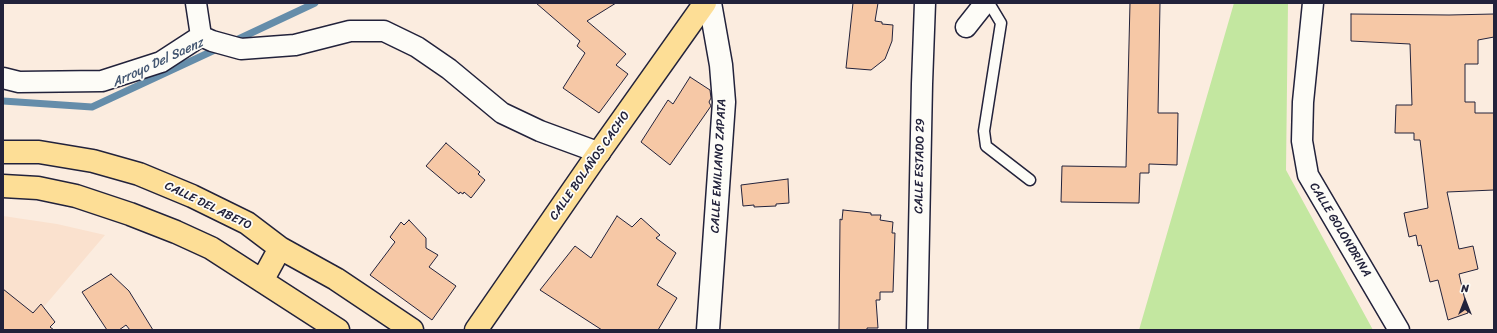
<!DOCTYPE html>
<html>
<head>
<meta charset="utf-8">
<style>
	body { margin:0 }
	#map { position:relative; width:1497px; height:333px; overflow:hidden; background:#fbecdf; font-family:Sriracha,sans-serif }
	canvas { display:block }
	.frame { position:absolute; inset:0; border:4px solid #22223b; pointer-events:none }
	.north { position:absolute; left:1445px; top:281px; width:40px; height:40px; -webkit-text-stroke:3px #fdfcf7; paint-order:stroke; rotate:0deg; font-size:11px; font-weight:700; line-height:16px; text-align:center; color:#22223b }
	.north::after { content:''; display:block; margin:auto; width:14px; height:18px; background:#22223b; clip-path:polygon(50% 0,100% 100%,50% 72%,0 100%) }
</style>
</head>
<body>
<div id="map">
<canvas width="1497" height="333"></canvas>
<div class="frame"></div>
<div class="north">N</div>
</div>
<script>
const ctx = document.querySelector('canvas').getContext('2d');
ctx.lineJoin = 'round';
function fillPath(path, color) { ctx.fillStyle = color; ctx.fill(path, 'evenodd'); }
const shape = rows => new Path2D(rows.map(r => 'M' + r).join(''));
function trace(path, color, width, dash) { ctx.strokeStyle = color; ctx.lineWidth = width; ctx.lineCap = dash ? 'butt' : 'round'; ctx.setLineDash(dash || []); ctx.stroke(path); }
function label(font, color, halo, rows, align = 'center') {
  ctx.font = font + ' Sriracha,sans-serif'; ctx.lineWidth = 3.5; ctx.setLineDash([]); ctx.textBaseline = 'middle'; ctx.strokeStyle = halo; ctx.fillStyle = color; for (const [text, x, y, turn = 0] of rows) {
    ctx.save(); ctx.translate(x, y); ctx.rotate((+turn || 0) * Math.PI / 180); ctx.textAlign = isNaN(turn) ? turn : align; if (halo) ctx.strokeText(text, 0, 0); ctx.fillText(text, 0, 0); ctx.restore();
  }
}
fillPath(shape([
	[3,216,57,224,105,235,24,330,3,330]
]), '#fae1ce');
fillPath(shape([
	[1234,3,1288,3,1286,170,1373,330,1139,330]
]), '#c3e7a0');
trace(shape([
	[232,42,315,3],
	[3,101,92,107,219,48]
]), '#658daa', 7);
const building = shape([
	[536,3,616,3,587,21,626,54,616,65,628,74,599,113,563,88,585,53,577,46,580,41,536,3],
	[853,3,878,3,875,21,882,22,882,24,893,25,892,41,885,59,871,70,846,68,853,3],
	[1130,3,1160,3,1158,113,1178,113,1177,165,1149,164,1149,173,1140,173,1139,203,1061,202,1062,166,1126,167,1130,3],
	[1351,14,1449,15,1494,14,1494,37,1478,40,1478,64,1465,64,1465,102,1475,102,1475,113,1494,113,1494,190,1447,192,1459,249,1473,246,1478,269,1459,274,1468,313,1448,320,1438,280,1430,282,1421,245,1418,246,1416,235,1409,237,1404,213,1428,208,1420,140,1414,140,1414,133,1395,133,1396,105,1412,105,1410,44,1351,41,1351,14],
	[690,77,710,90,711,98,709,102,711,106,670,165,641,142,668,100,673,104,690,77],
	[446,143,480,172,478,174,485,180,471,198,464,192,463,194,460,192,459,194,426,166,446,143],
	[788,179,789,203,776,204,776,206,754,207,754,205,743,206,741,185,788,179],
	[843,210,871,213,871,215,881,215,880,220,893,222,892,233,895,233,893,292,880,292,880,300,876,300,878,328,867,328,867,330,839,330,840,219,842,220,843,210],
	[617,216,632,227,641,218,660,235,656,238,676,253,657,285,677,298,658,330,602,330,540,290,575,246,591,258,617,216],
	[409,220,426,238,426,248,438,255,429,267,456,286,432,320,370,275,395,242,390,237,401,222,404,225,409,220],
	[111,274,129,291,153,330,130,330,126,325,119,330,107,330,82,292,111,274],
	[3,289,33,313,41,304,55,322,50,327,54,330,3,330,3,289]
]);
fillPath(building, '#f6c8a6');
trace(building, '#22223b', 1);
const lane = shape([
	[989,3,1001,23,984,131,986,146,1030,180]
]);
const street = shape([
	[196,3,201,36],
	[1313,3,1303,102,1302,141,1308,175,1399,330],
	[966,27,985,3],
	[201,36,212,41,241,49,295,45,350,31,384,31,417,47,449,69,502,113,540,131,600,153],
	[3,78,19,82,102,81,161,62,201,36],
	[917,330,922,84,925,3]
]);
const secondary = shape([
	[708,330,724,102,721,65,710,3]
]);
const primary = shape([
	[3,152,39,152,93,161,139,174,192,196,247,223,280,248,336,279,412,330],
	[3,186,38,188,76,196,130,214,176,232,211,248,338,330],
	[262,281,280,248],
	[476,330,595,158,705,3]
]);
trace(lane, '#22223b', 13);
trace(street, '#22223b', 23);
trace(secondary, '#22223b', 25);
trace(primary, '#22223b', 25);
trace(lane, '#fdfcf7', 10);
trace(street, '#fdfcf7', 20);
trace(secondary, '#fdfcf7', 22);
trace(primary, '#fdde96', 22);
label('12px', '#22223b', '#fdfcf7', [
	["CALLE BOLAÑOS CACHO",590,166,-55],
	["CALLE EMILIANO ZAPATA",719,166,-87],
	["CALLE ESTADO 29",920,166,-89],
	["CALLE DEL ABETO",208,206,26],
	["CALLE GOLONDRINA",1340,230,59]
]);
label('italic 13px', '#445772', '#fdfcf7', [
	["Arroyo Del Saenz",158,63,-25]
]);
</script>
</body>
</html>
